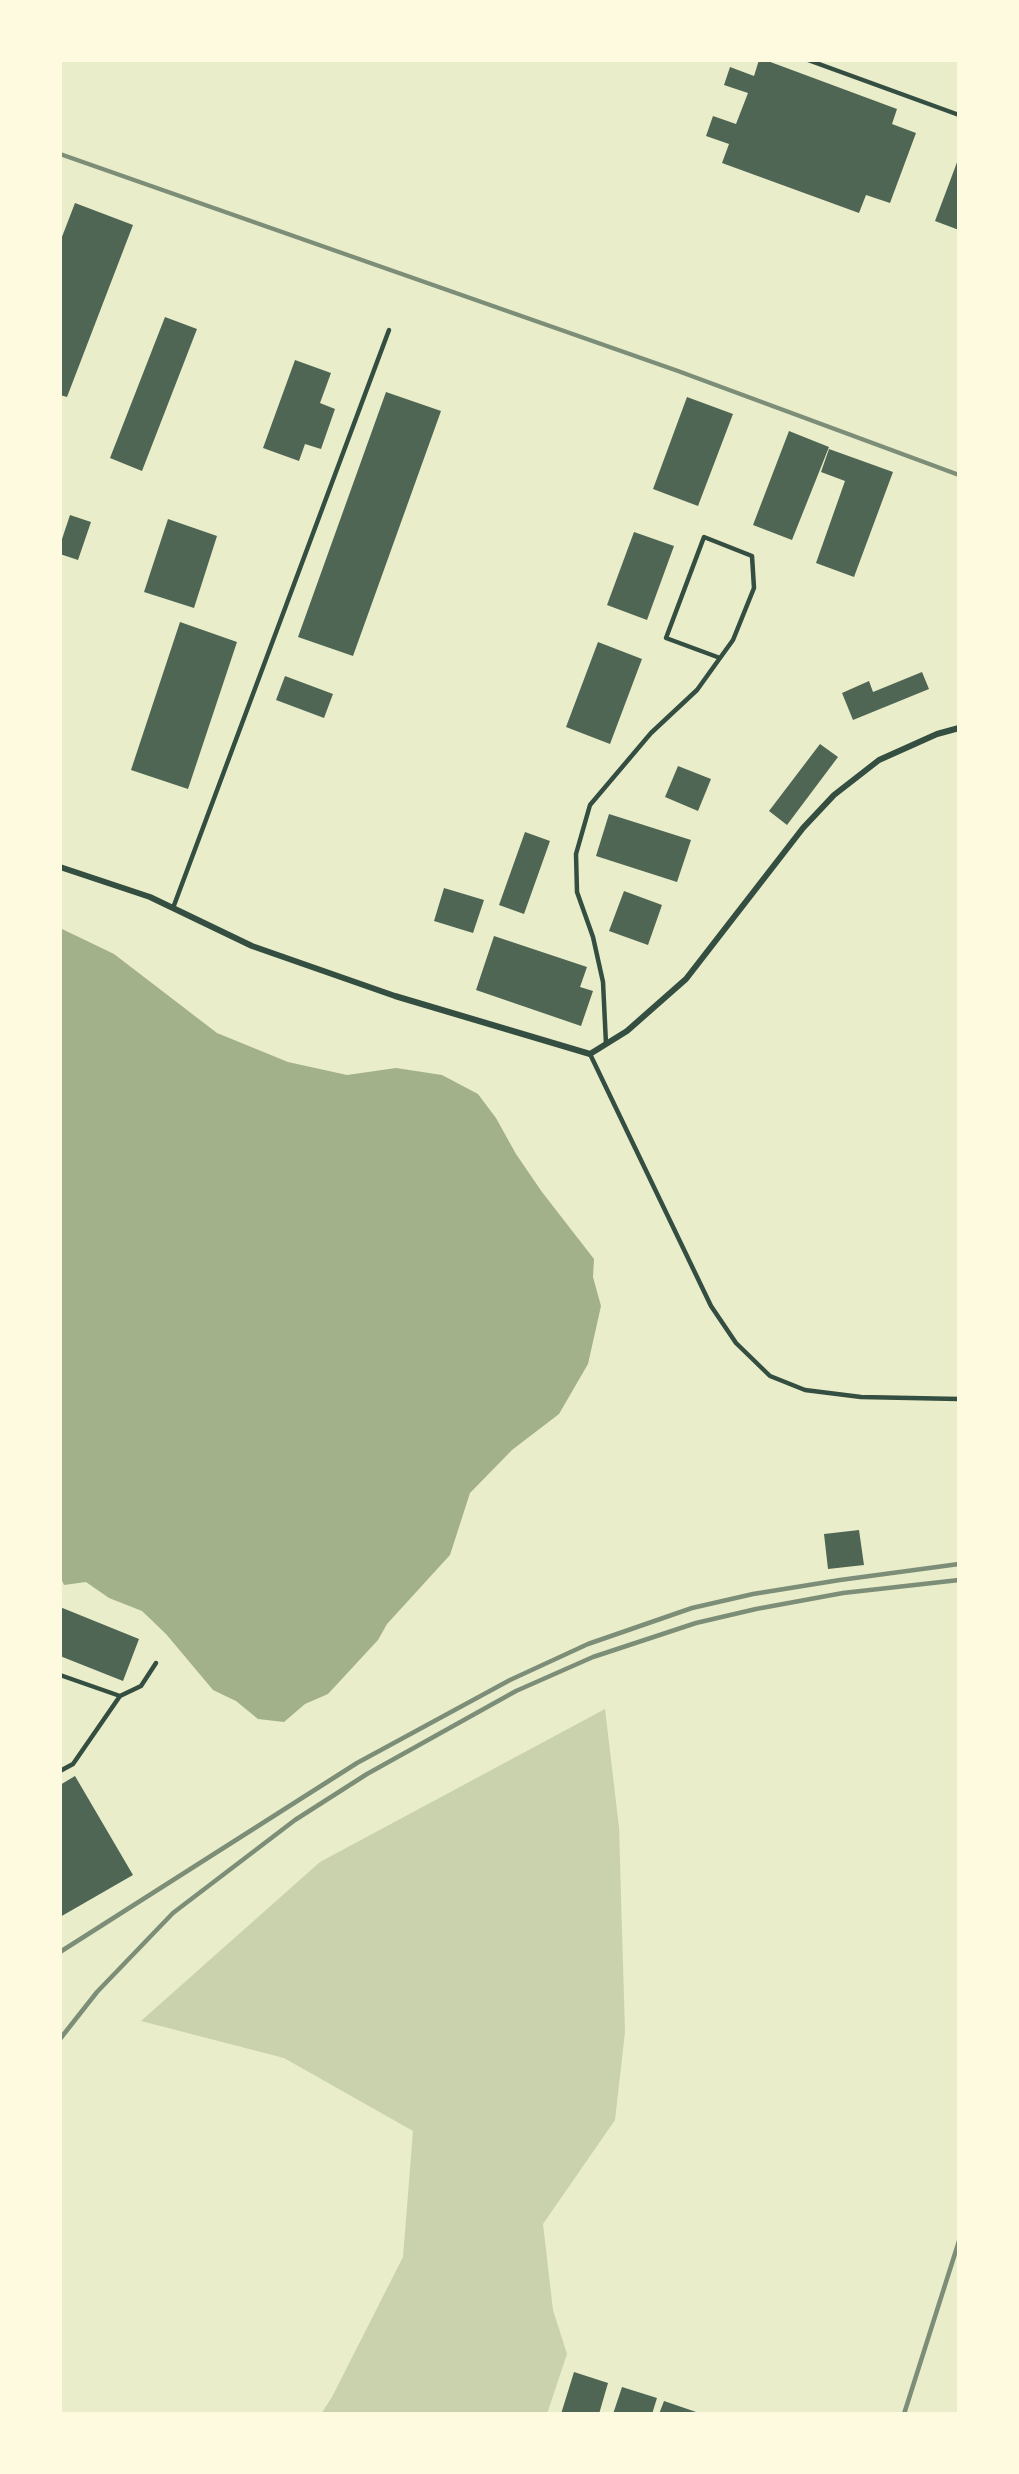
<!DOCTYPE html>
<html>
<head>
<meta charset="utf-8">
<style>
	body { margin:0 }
	#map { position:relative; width:1019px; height:2474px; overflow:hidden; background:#e9edc9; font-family:Commissioner,sans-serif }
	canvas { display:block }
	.frame { position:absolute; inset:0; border:62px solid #fefae0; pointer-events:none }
</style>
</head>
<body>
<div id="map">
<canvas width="1019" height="2474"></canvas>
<div class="frame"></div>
</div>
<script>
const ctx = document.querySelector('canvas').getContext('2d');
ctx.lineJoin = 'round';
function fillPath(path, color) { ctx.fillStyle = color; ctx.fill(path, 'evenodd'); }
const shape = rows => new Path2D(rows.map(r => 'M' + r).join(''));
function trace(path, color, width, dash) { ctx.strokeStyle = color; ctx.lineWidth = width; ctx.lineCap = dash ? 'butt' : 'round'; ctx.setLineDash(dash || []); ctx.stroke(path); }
fillPath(shape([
	[605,1709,619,1827,625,2032,615,2120,543,2224,553,2310,567,2354,547,2414,321,2414,332,2397,403,2257,413,2131,284,2058,141,2021,320,1862]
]), '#cad2ad');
fillPath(shape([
	[60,928,114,954,217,1033,288,1062,347,1075,396,1068,442,1075,478,1094,496,1118,516,1154,542,1192,594,1259,593,1277,601,1306,588,1364,559,1414,512,1450,470,1493,450,1555,387,1624,378,1640,328,1694,305,1704,284,1722,258,1719,236,1701,213,1690,166,1634,142,1611,109,1598,86,1582,64,1585,60,1576]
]), '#a3b18a');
fillPath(shape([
	[759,60,765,60,897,109,892,124,916,133,890,203,866,195,859,213,722,163,729,144,706,136,713,116,736,124,748,93,724,85,730,67,754,76],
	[959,157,959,230,935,221],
	[75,203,133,225,67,397,60,395,60,242],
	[165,317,197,329,142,471,110,458],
	[295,360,331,373,320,403,335,409,321,449,305,444,299,461,263,448],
	[386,392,441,411,353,656,298,637],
	[687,397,733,414,698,506,653,489],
	[789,431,829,447,792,540,753,525],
	[829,449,893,472,854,577,816,563,845,481,821,472],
	[70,515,91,522,78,560,60,554,60,545],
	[168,519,217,536,194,608,144,592],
	[634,532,674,546,647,620,607,605],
	[180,622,237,642,188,789,131,770],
	[598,642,642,659,610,744,566,727],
	[922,672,929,689,853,720,842,693,869,681,873,692],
	[285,676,333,694,324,718,276,700],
	[820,744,838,757,787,825,769,811],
	[678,766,711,779,698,811,665,797],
	[609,814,691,840,677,882,596,856],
	[525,832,550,841,524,914,499,905],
	[444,888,484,900,473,933,434,921],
	[624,891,662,905,648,945,609,931],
	[494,936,587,967,580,987,593,991,581,1026,476,990],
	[859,1530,864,1565,828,1569,824,1534],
	[60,1607,139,1639,123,1681,60,1656],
	[75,1776,133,1875,60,1917,60,1785],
	[574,2372,608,2383,599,2414,561,2414],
	[622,2387,657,2398,652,2414,613,2414],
	[664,2401,702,2414,659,2414]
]), '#4f6655');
trace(shape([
	[808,60,959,115],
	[173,908,389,330],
	[606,1044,603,982,593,937,577,892,576,854,590,805,651,733,697,690,720,658,733,640,754,588,752,556,704,537,666,638,720,658],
	[590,1054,711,1306,736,1343,770,1376,805,1390,861,1397,959,1399],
	[60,1675,120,1696,73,1764,60,1771],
	[120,1696,141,1686,156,1663]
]), '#344e41', 4.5);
trace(shape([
	[60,867,150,897,252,946,395,996,590,1054,627,1031,686,979,803,828,834,795,879,760,937,734,959,728]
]), '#344e41', 6);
trace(shape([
	[60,154,678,371,959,475],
	[60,1952,357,1763,510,1680,588,1644,692,1608,753,1594,840,1580,959,1564],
	[60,2039,97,1992,173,1913,295,1820,367,1774,516,1691,593,1657,696,1623,756,1609,843,1593,959,1580],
	[904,2414,959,2241]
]), '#7c8e77', 4.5);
</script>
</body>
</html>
